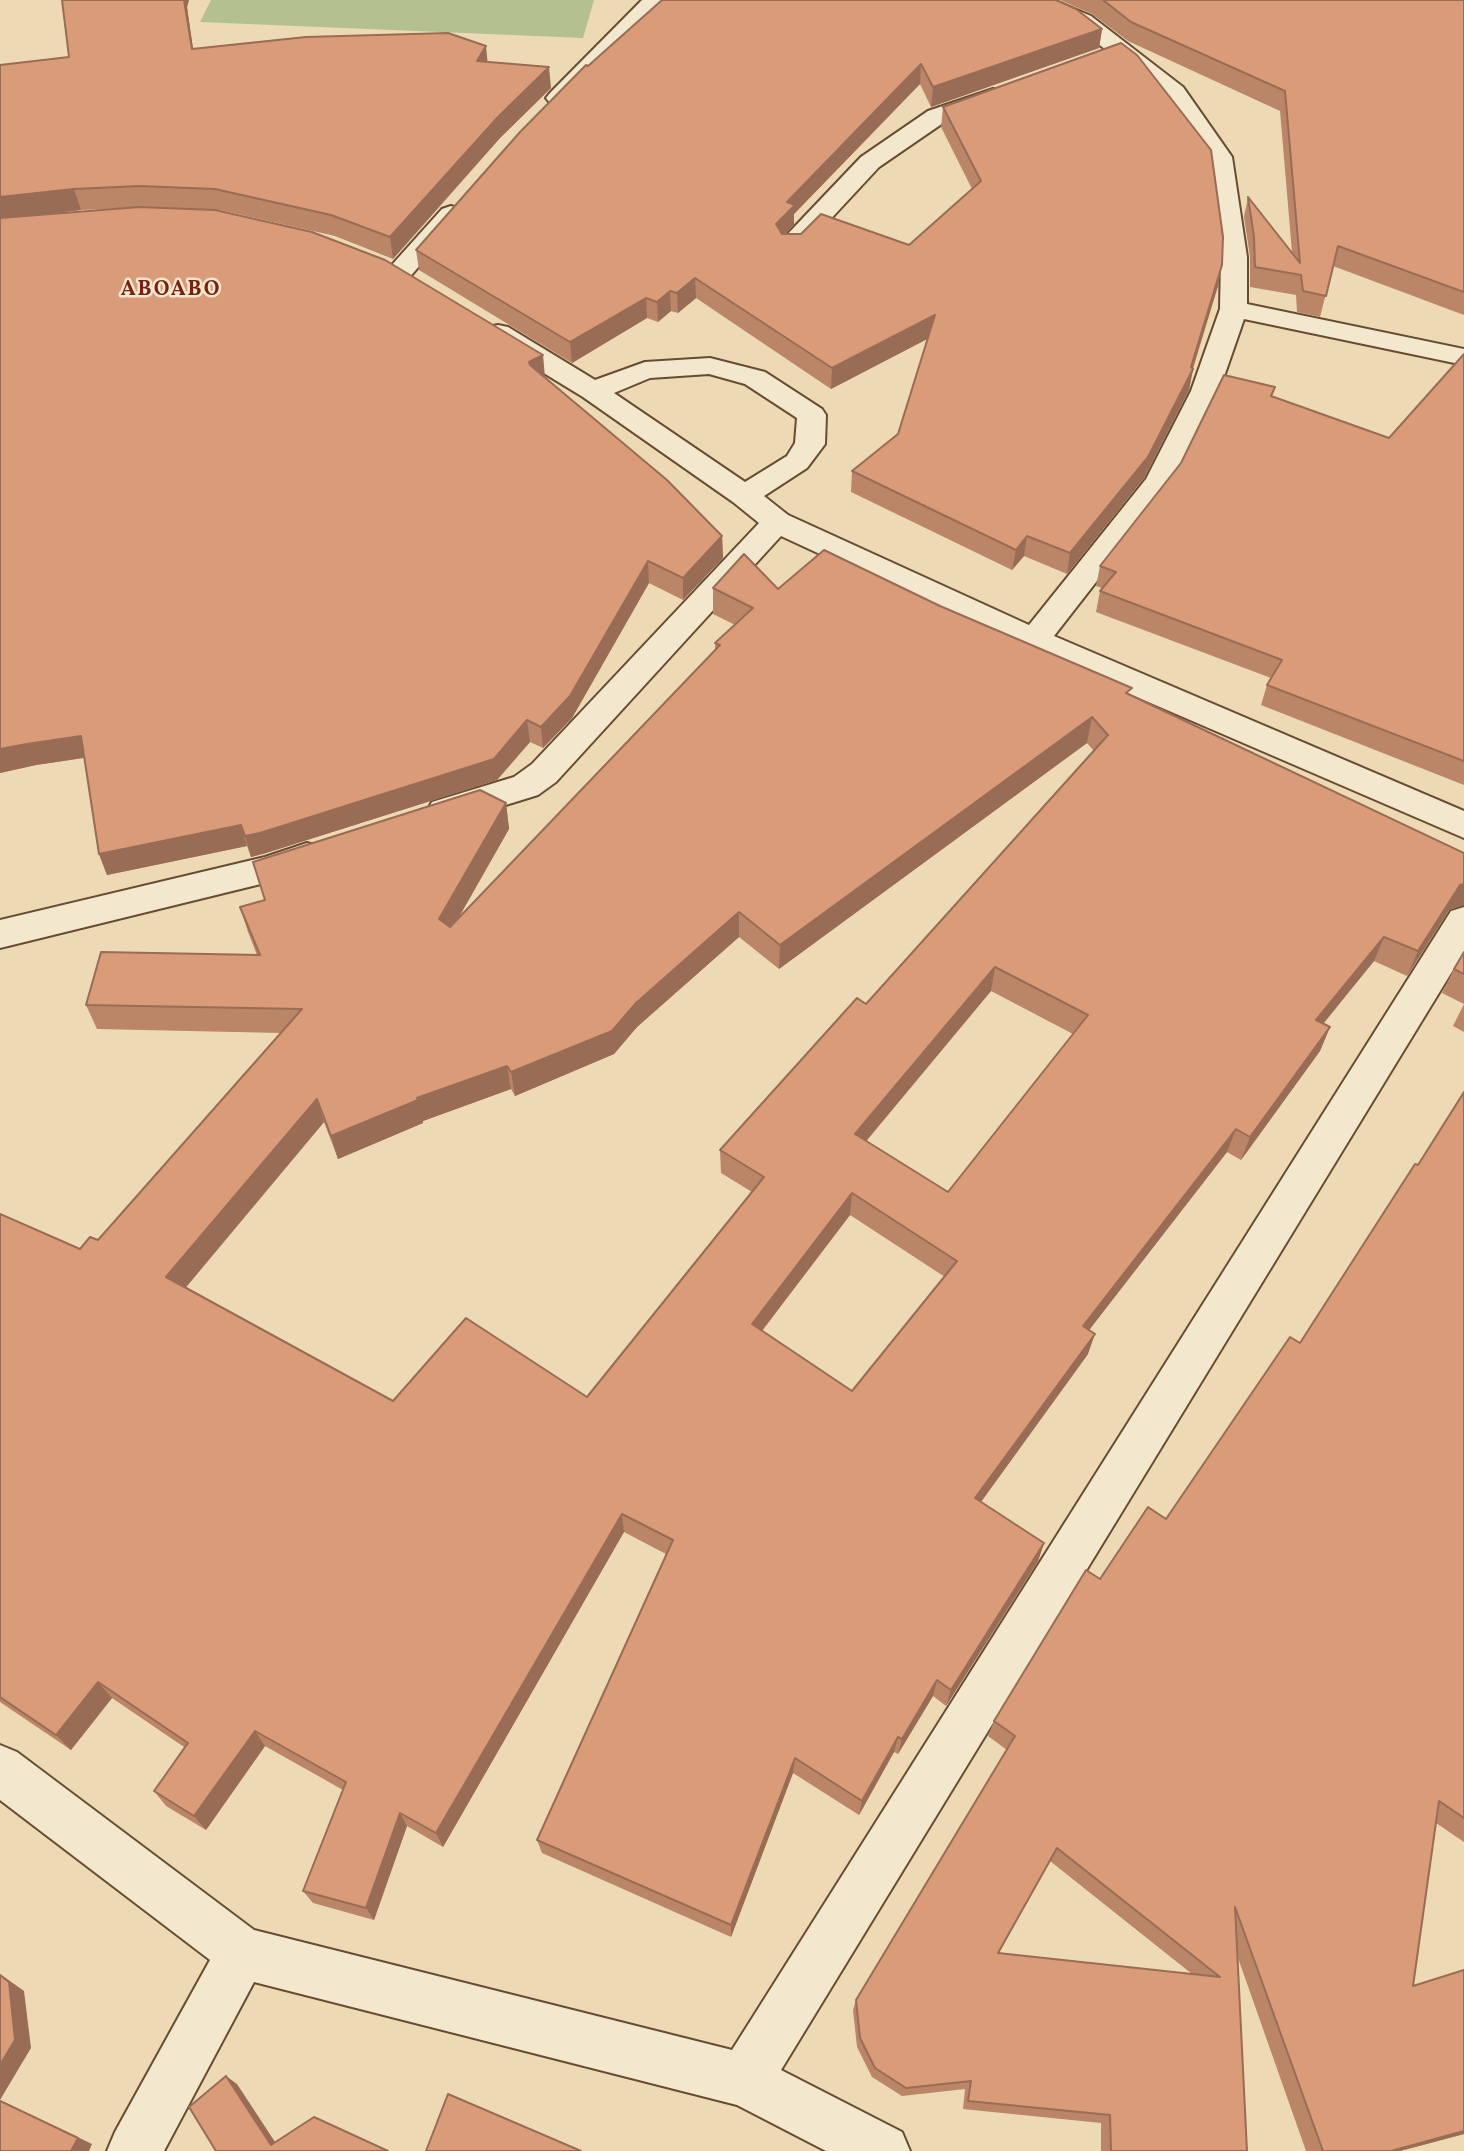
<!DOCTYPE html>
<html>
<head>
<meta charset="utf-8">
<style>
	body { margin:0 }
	canvas { display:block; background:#eddab4 }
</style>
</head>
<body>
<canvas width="1464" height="2151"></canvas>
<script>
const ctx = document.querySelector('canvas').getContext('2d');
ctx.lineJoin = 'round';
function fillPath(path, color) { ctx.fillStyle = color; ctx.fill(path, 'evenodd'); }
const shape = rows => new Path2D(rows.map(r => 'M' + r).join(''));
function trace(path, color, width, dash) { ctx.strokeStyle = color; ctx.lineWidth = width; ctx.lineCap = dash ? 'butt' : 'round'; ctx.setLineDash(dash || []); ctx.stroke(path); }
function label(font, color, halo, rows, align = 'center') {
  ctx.font = font + ' Vollkorn,serif'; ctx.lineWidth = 5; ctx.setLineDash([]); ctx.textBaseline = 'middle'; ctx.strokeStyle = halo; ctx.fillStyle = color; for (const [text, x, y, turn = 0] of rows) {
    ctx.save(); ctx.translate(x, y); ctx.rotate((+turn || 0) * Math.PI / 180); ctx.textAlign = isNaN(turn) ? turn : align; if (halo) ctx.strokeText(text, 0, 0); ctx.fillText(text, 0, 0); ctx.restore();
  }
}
fillPath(shape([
	[211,0,594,0,583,38,200,22]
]), '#b4c090');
const minor = shape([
	[642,0,666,0,566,103,558,105,550,103,546,98,550,93,642,0],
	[1023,0,1053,0,1091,16,1183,87,1232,157,1247,257,1247,304,1464,349,1464,365,1244,319,1219,391,1174,482,1054,636,1464,811,1464,838,1023,648,781,536,556,782,538,795,444,824,432,820,427,811,432,802,514,777,532,764,759,523,733,502,583,397,488,339,484,333,488,327,498,325,508,327,595,380,645,362,710,358,765,372,822,409,826,415,825,444,807,468,764,496,788,515,1029,625,1146,479,1191,391,1220,309,1221,257,1208,157,1167,97,1075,26,1026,5,1023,0],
	[709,374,745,384,797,418,795,443,787,456,745,482,614,393,650,378,709,374],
	[993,89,1001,91,1005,96,1001,101,946,121,879,167,800,252,791,254,782,252,778,246,782,240,861,157,928,111,993,89],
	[451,206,460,209,464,214,460,219,408,279,399,281,390,279,386,273,390,267,442,209,451,206],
	[307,843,319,847,325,856,319,865,269,882,0,948,0,920,265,857,307,843],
	[1464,907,1464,952,781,2070,902,2132,910,2151,826,2151,737,2105,254,1982,164,2151,107,2151,115,2132,210,1960,0,1800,0,1745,17,1752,254,1930,732,2050,1451,911,1464,907]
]);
trace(minor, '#684c32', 4);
fillPath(minor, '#f3e7ce');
fillPath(shape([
	[62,0,189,0,187,7,193,49,487,62,551,88,500,138,393,259,335,236,220,210,144,207,545,377,722,536,723,558,683,600,649,583,572,718,543,748,530,742,497,780,266,853,251,857,247,846,107,875,99,854,84,758,36,765,0,773,0,65,69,57],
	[125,208,44,215,81,210],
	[1060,0,1464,0,1464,315,1333,266,1320,317,1297,312,1296,295,1250,287,1250,257,1244,217,1248,197,1292,252,1280,111,1128,41,1092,14],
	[1102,29,1099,48,931,107,920,84,794,214,794,225,785,234,909,245,972,189,941,127,943,107,1218,286,1193,369,1189,390,1144,478,1067,574,1024,556,1012,570,851,492,852,471,898,434,927,339,831,389,696,298,678,313,671,311,658,322,647,318,572,363,419,270,416,250,588,66],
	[1464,354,1464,785,1261,705,1267,685,1271,678,1096,612,1100,591,1102,588,1096,586,1100,566,1272,396,1389,438],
	[713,588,778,589,940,606,1464,853,1464,905,1449,910,1407,976,1374,961,1323,1023,1330,1027,1320,1051,1241,1160,1227,1152,1089,1330,1088,1354,981,1502,1044,1543,1038,1561,946,1706,933,1696,898,1754,894,1752,859,1815,793,1773,731,1937,542,1853,537,1840,666,1554,624,1532,443,1847,407,1826,374,1920,313,1903,303,1891,343,1790,265,1746,206,1830,166,1806,154,1791,184,1747,112,1698,71,1750,0,1702,0,1214,80,1249,98,1240,281,1033,97,1029,86,1005,257,955,248,932,240,907,265,900,506,803,509,829,458,919,715,650,715,643,735,625,713,614],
	[1087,743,1094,751,866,1004,720,1150,721,1173,752,1192,587,1397,393,1401,186,1287,324,1122,338,1159,423,1123,423,1121,511,1089,515,1096,614,1054,637,1027,739,937,779,969],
	[991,991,1073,1034,948,1192,866,1141],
	[850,1215,945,1277,852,1391,762,1331],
	[1464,952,1464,1004,1442,993,1454,969],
	[1464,1004,1464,1032,1453,1026],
	[1464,1092,1464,1842,1436,1823,1413,1986,1464,1970,1464,2134,1400,2151,1306,2151,1238,1958,1247,2151,1101,2151,1101,2123,963,2109,965,2089,902,2096,872,2077,857,2047,853,2010,856,2000,1007,1750,988,1736,994,1721,1100,1579,1166,1519,1300,1343,1418,1165],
	[1050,1861,1192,1974,999,1953]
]), '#bb8568');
fillPath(shape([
	[184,0,189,0,187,7,196,70,192,49],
	[1102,29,1099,48,931,107,933,87],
	[486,46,488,67,477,61],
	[921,64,920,84,794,214,794,225,776,244,776,224,787,202],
	[549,67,551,88,500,138,393,259,390,237,498,117],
	[74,189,81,210,0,219,0,197],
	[1222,265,1218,286,1191,373,1193,369,1189,390,1144,478,1067,574,1070,553,1191,367],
	[695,278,696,298,678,313,677,293],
	[670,291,671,311,658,322,657,302],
	[646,298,647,318,572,363,570,342],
	[935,315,933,336,831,389,832,368],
	[543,355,545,377,531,384,529,362],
	[722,536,723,558,683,600,683,578],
	[1027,536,1024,556,1012,570,1016,550],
	[648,561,649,583,572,718,543,748,541,727],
	[1092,717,1087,743,779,969,780,945],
	[527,720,530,742,497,780,266,853,251,857,245,836],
	[81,736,89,757,36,765,0,773,0,749,27,744],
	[506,803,509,829,444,943,439,919],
	[241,825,247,846,107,875,99,854],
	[1464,884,1464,905,1449,910,1407,976,1418,951,1460,885],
	[739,912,739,937,637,1027,614,1054,515,1096,511,1072,636,1003],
	[1384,937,1374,961,1307,1044,1316,1020],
	[995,967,991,991,853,1157,855,1134],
	[1330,1027,1320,1051,1241,1160,1250,1137],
	[507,1066,511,1089,423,1121,423,1123,338,1159,331,1136,417,1098],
	[317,1099,324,1122,177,1298,166,1277],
	[1236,1129,1227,1152,1076,1347,1083,1326],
	[852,1193,850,1215,751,1345,752,1324],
	[1095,1334,1088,1354,970,1517,975,1498],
	[622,1514,624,1532,443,1847,436,1833],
	[1044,1543,1038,1561,946,1706,951,1690],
	[937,1680,933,1696,898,1754,902,1739],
	[98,1682,112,1698,71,1750,56,1735],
	[255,1731,265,1746,206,1830,194,1816],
	[898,1737,894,1752,859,1815,862,1801],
	[795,1758,793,1773,731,1937,731,1925],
	[400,1813,407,1826,374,1920,366,1908],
	[0,1974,24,1991,31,2048,0,2100],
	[226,2076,237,2084,281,2151,271,2145],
	[0,2100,92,2144,89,2151,71,2151],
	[1464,2131,1464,2134,1400,2151,1391,2151]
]), '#996c55');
const building = shape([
	[62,0,184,0,192,49,306,37,448,33,486,46,477,61,549,67,498,117,390,237,331,215,215,189,139,186,74,189,0,197,0,65,69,57,62,0],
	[662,0,1056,0,1076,9,1102,29,933,87,921,64,787,202,795,205,776,224,782,234,801,234,821,214,909,245,981,181,943,107,1121,43,1137,55,1211,150,1223,237,1222,265,1191,367,1193,369,1148,457,1070,553,1027,536,1016,550,852,471,898,434,935,315,832,368,695,278,677,293,670,291,657,302,646,298,570,342,416,250,520,132,586,65,588,66,662,0],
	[1103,0,1464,0,1464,292,1338,246,1326,296,1303,291,1301,275,1255,267,1254,237,1248,197,1300,263,1285,91,1131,22,1103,0],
	[139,207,215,210,312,232,385,260,543,355,529,362,530,365,667,480,722,536,683,578,648,561,570,696,541,727,527,720,494,759,260,833,245,836,241,825,99,854,81,736,27,744,0,749,0,218,139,207],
	[1464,354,1464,761,1267,685,1282,660,1100,591,1116,572,1100,566,1181,463,1224,375,1275,387,1271,396,1389,438,1464,354],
	[824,550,940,606,1132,688,1126,693,1464,853,1464,884,1460,885,1418,951,1384,937,1316,1020,1330,1027,1250,1137,1236,1129,1083,1326,1095,1334,975,1498,1044,1543,951,1690,937,1680,902,1739,898,1737,862,1801,795,1758,731,1925,537,1840,673,1540,622,1514,436,1833,400,1813,366,1908,303,1891,346,1782,255,1731,194,1816,154,1791,188,1743,98,1682,56,1735,0,1697,0,1214,80,1249,90,1237,98,1240,302,1009,86,1005,101,952,260,955,240,907,265,900,253,862,480,790,506,803,439,919,450,927,720,645,715,643,753,608,713,588,744,554,778,589,824,550],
	[1092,717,1108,735,866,1004,857,998,720,1150,764,1177,587,1397,466,1318,393,1401,166,1277,317,1099,331,1136,418,1100,417,1098,507,1066,511,1072,612,1031,636,1003,739,912,780,945,1092,717],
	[995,967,1088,1015,948,1192,855,1134,995,967],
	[852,1193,957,1261,852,1391,752,1324,852,1193],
	[1464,952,1464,974,1454,969,1464,952],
	[1464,1092,1464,1818,1439,1801,1413,1986,1464,1970,1464,2131,1391,2151,1323,2151,1235,1907,1247,2151,1111,2151,1110,2115,968,2101,971,2081,906,2088,875,2068,860,2038,856,2000,1015,1736,994,1721,1086,1570,1100,1579,1148,1507,1166,1519,1290,1337,1300,1343,1415,1164,1418,1165,1464,1092],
	[1057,1848,1220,1977,998,1953,1057,1848],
	[0,1975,9,1982,15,2040,0,2065,0,1975],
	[226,2076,271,2145,314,2117,388,2151,216,2151,189,2107,226,2076],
	[448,2094,581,2151,426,2151,448,2094],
	[0,2101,78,2138,71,2151,0,2151,0,2101]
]);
fillPath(building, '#da9b79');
trace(building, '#996c55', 2);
ctx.letterSpacing = '2px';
label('bold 21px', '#7a1f14', '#f3e7ce', [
	["ABOABO",171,291]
]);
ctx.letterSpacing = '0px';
</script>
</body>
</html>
